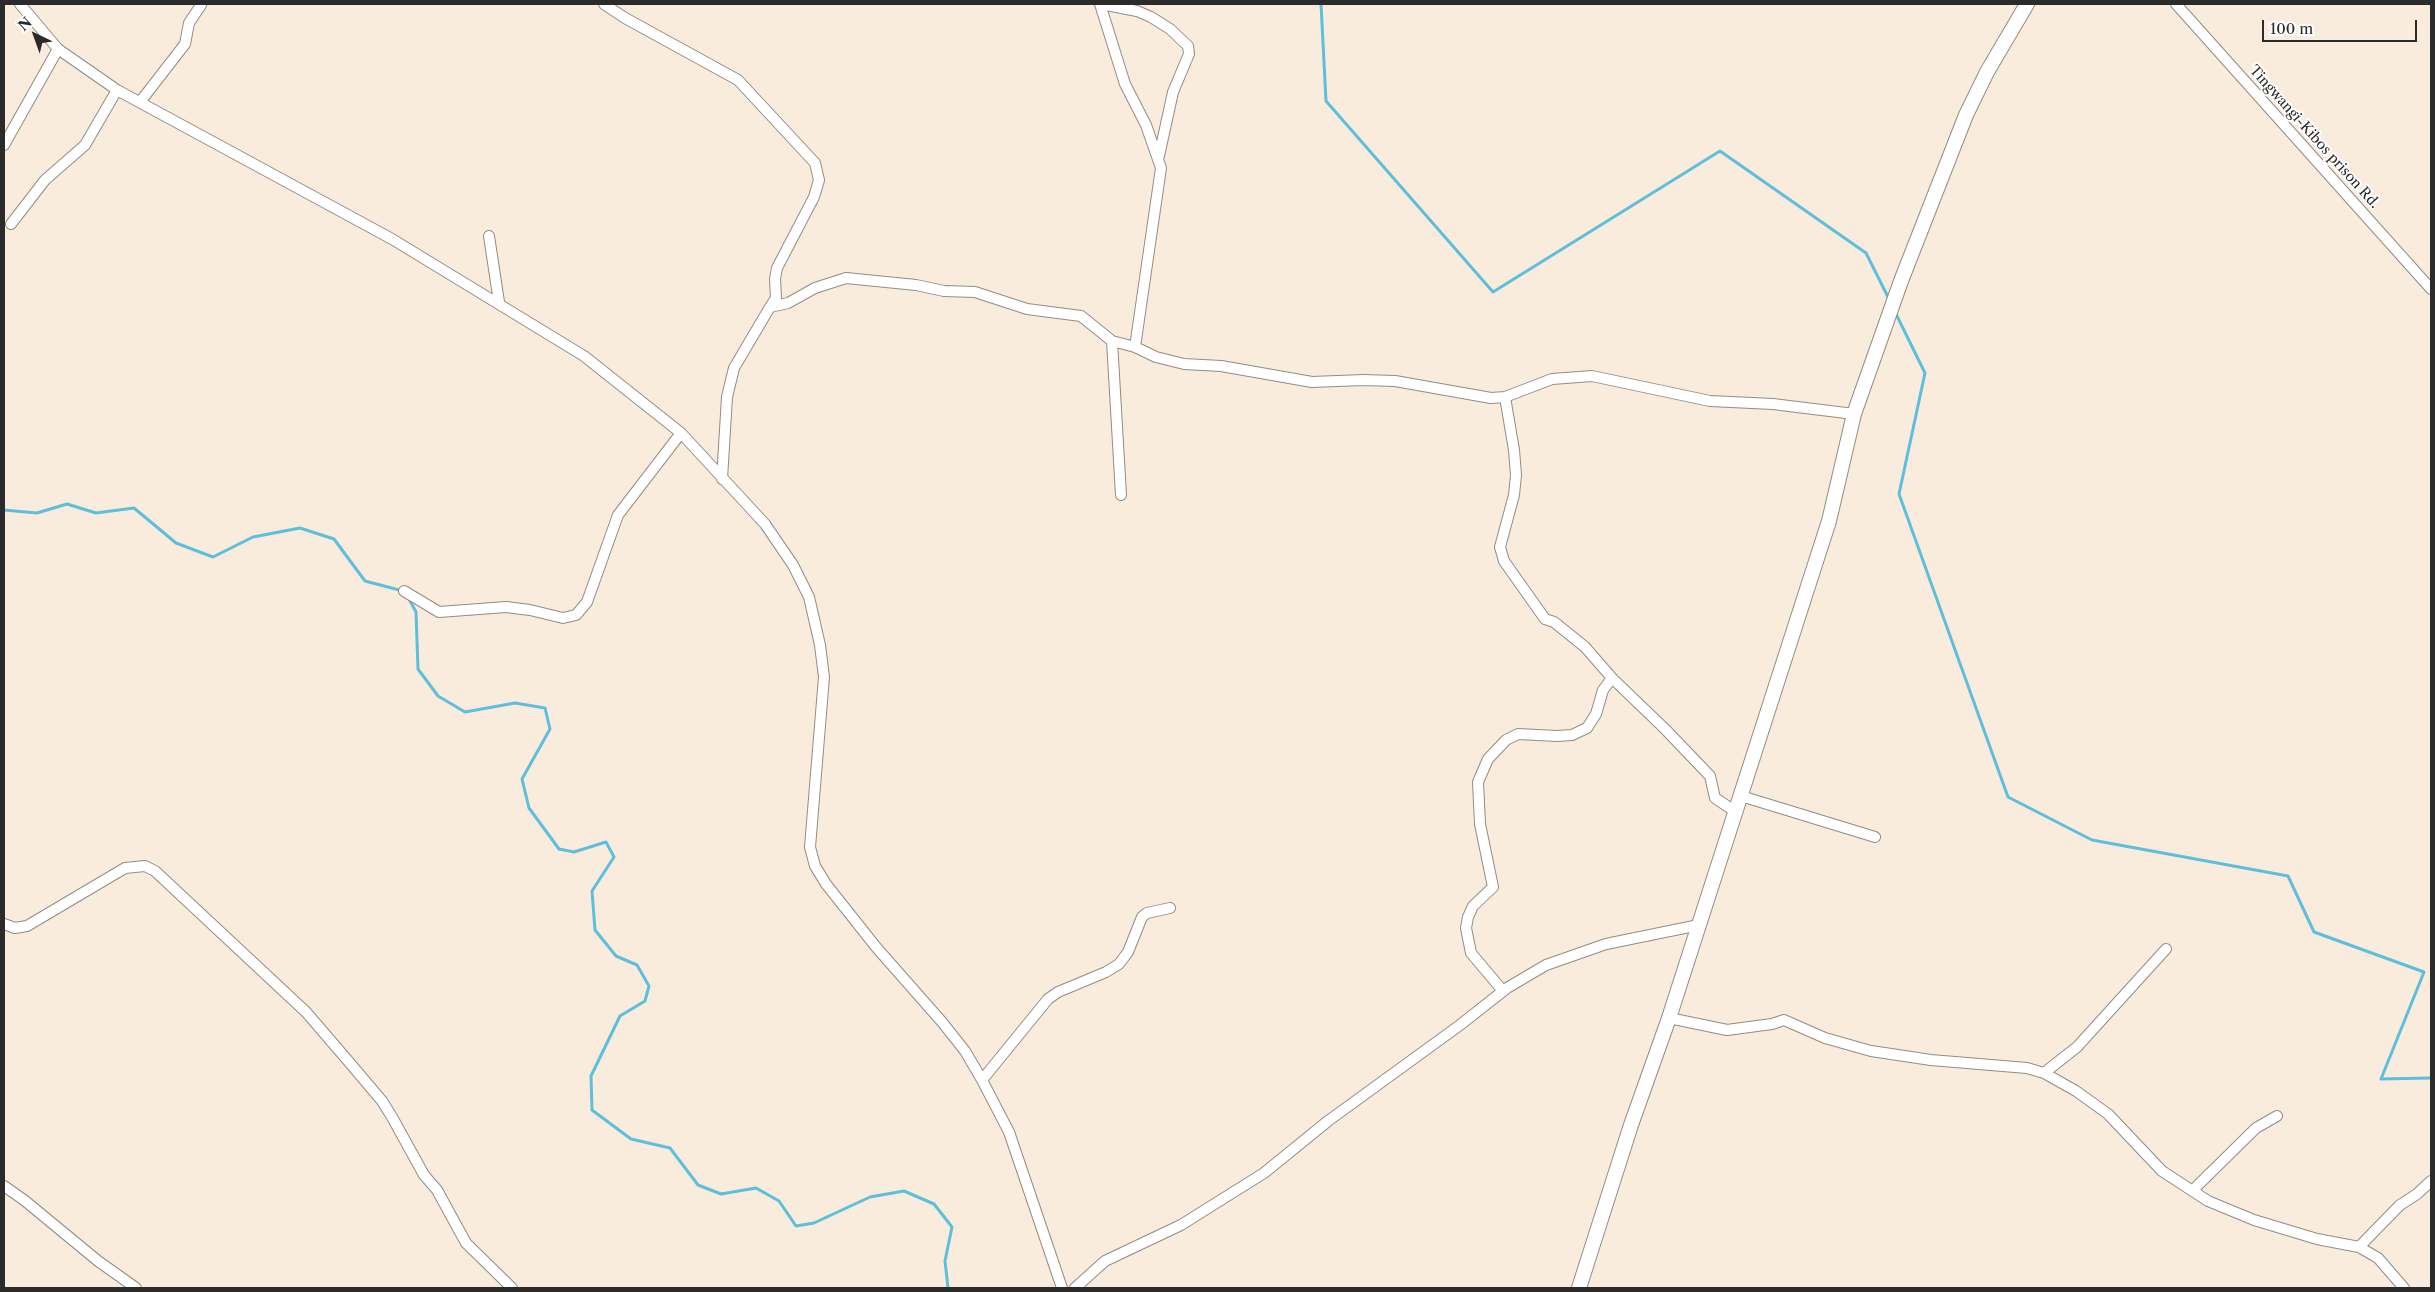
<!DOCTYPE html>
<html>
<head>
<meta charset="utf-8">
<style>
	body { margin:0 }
	#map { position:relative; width:2435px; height:1292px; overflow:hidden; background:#faecdd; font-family:"Libre Caslon Text",serif }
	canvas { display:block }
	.frame { position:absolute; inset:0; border:5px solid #2b2b2b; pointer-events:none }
	.north { position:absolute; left:10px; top:10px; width:50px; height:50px; -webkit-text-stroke:4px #fff; paint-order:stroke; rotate:318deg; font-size:14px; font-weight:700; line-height:20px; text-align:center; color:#2b2b2b }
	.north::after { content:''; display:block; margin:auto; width:18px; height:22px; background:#2b2b2b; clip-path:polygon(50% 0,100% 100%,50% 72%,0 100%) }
	.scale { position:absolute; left:2262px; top:20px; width:155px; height:22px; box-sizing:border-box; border:2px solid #2b2b2b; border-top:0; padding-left:6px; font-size:15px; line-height:18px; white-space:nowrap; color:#2b2b2b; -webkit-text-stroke:4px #fff; paint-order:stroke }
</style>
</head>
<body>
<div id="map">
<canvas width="2435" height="1292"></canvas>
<div class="frame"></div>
<div class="north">N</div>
<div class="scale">100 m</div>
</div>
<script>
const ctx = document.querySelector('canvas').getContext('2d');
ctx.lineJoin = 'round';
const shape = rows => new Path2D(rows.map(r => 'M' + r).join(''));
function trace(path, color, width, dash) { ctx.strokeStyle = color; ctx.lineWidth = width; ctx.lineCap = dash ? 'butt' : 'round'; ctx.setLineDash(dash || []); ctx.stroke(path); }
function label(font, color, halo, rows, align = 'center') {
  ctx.font = font + ' "Libre Caslon Text",serif'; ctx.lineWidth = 4; ctx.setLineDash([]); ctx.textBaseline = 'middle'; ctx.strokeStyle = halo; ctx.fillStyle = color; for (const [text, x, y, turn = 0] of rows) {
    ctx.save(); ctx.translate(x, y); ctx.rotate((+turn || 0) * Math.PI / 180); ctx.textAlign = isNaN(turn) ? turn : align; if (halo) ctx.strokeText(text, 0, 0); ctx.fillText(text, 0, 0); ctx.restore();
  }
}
trace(shape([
	[1321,4,1326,101,1493,292,1720,151,1866,253,1890,301],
	[1895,312,1925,373,1899,494,2008,797,2092,840,2288,876,2314,932,2424,972,2381,1079,2431,1078],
	[4,510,37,513,67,504,96,513,134,508,176,543,213,557,253,537,300,528,334,539,365,581,403,591],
	[408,597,416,612,418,669,438,696,465,712,515,703,545,708,550,729,522,779,529,808,559,849,574,852,606,842,614,857,592,891,595,930,616,956,637,965,649,986,645,1001,620,1016,591,1076,592,1110,631,1139,670,1148,698,1185,721,1194,756,1188,779,1201,796,1226,814,1223,870,1197,904,1191,934,1204,952,1227,945,1261,948,1288]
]), '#5dbfdc', 3);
const minor = shape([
	[20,4,58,49,117,90,392,239,584,356,681,433,765,524,793,565,809,597,820,645,824,677,810,847,815,866,826,884,876,947,942,1022,965,1051,982,1080,1009,1132,1062,1288],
	[604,4,625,18,738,80,815,163,819,180,814,197,777,268,775,279,776,298,770,307],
	[1100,4,1125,84,1146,125,1161,168,1135,347],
	[1101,4,1137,11,1151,17,1170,29,1188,46,1189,54,1173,92,1159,156],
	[2176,4,2431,289],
	[140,102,185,44,189,23,201,5],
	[4,145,58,49],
	[11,224,45,180,85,145,117,90],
	[489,236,499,302],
	[1112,341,1121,495],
	[1505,397,1514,450,1516,475,1514,495,1500,547,1504,561,1545,619,1554,622,1585,647,1612,678,1665,729,1710,776,1715,798,1736,812],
	[722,479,727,397,734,368,770,307,788,303,815,288,846,278,916,285,944,291,975,292,1027,309,1081,316,1112,341,1135,347,1156,357,1184,364,1221,366,1312,382,1363,380,1395,381,1491,398,1505,397,1552,379,1592,376,1710,401,1773,404,1854,414],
	[404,591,439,612,506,607,530,610,563,618,576,615,587,602,618,515,681,433],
	[1741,796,1875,837],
	[4,924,15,928,27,926,125,868,145,866,155,871,306,1012,349,1062,382,1101,392,1117,424,1175,437,1190,466,1243,512,1288],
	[1503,991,1471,953,1466,928,1468,917,1473,906,1493,887,1480,824,1478,782,1488,759,1506,740,1518,734,1557,736,1572,735,1587,728,1596,714,1603,690,1612,678],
	[1669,1018,1727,1030,1772,1024,1784,1020,1825,1038,1871,1051,1931,1060,2027,1068,2044,1073,2076,1091,2108,1114,2162,1171,2208,1201,2254,1220,2317,1239,2359,1247,2378,1258,2404,1288],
	[2044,1073,2077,1047,2166,949],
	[982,1080,1048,999,1058,992,1106,972,1119,964,1128,952,1142,917,1147,913,1170,908],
	[4,1186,24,1200,98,1261,136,1288],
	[2193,1190,2256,1128,2277,1116],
	[2359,1247,2400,1205,2417,1194,2431,1181],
	[1075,1288,1105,1261,1181,1225,1264,1173,1328,1121,1460,1025,1507,988,1546,965,1606,944,1699,925]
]);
const major = shape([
	[1579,1288,1631,1125,1669,1018,1829,521,1854,414,1901,281,1966,115,1987,72,2027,4]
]);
trace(minor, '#928c84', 12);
trace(major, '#928c84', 16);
trace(minor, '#fff', 10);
trace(major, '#fff', 14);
label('14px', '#2b2b2b', '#fff', [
	["Tingwangi-Kibos prison Rd.",2314,137,48]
]);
</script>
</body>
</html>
